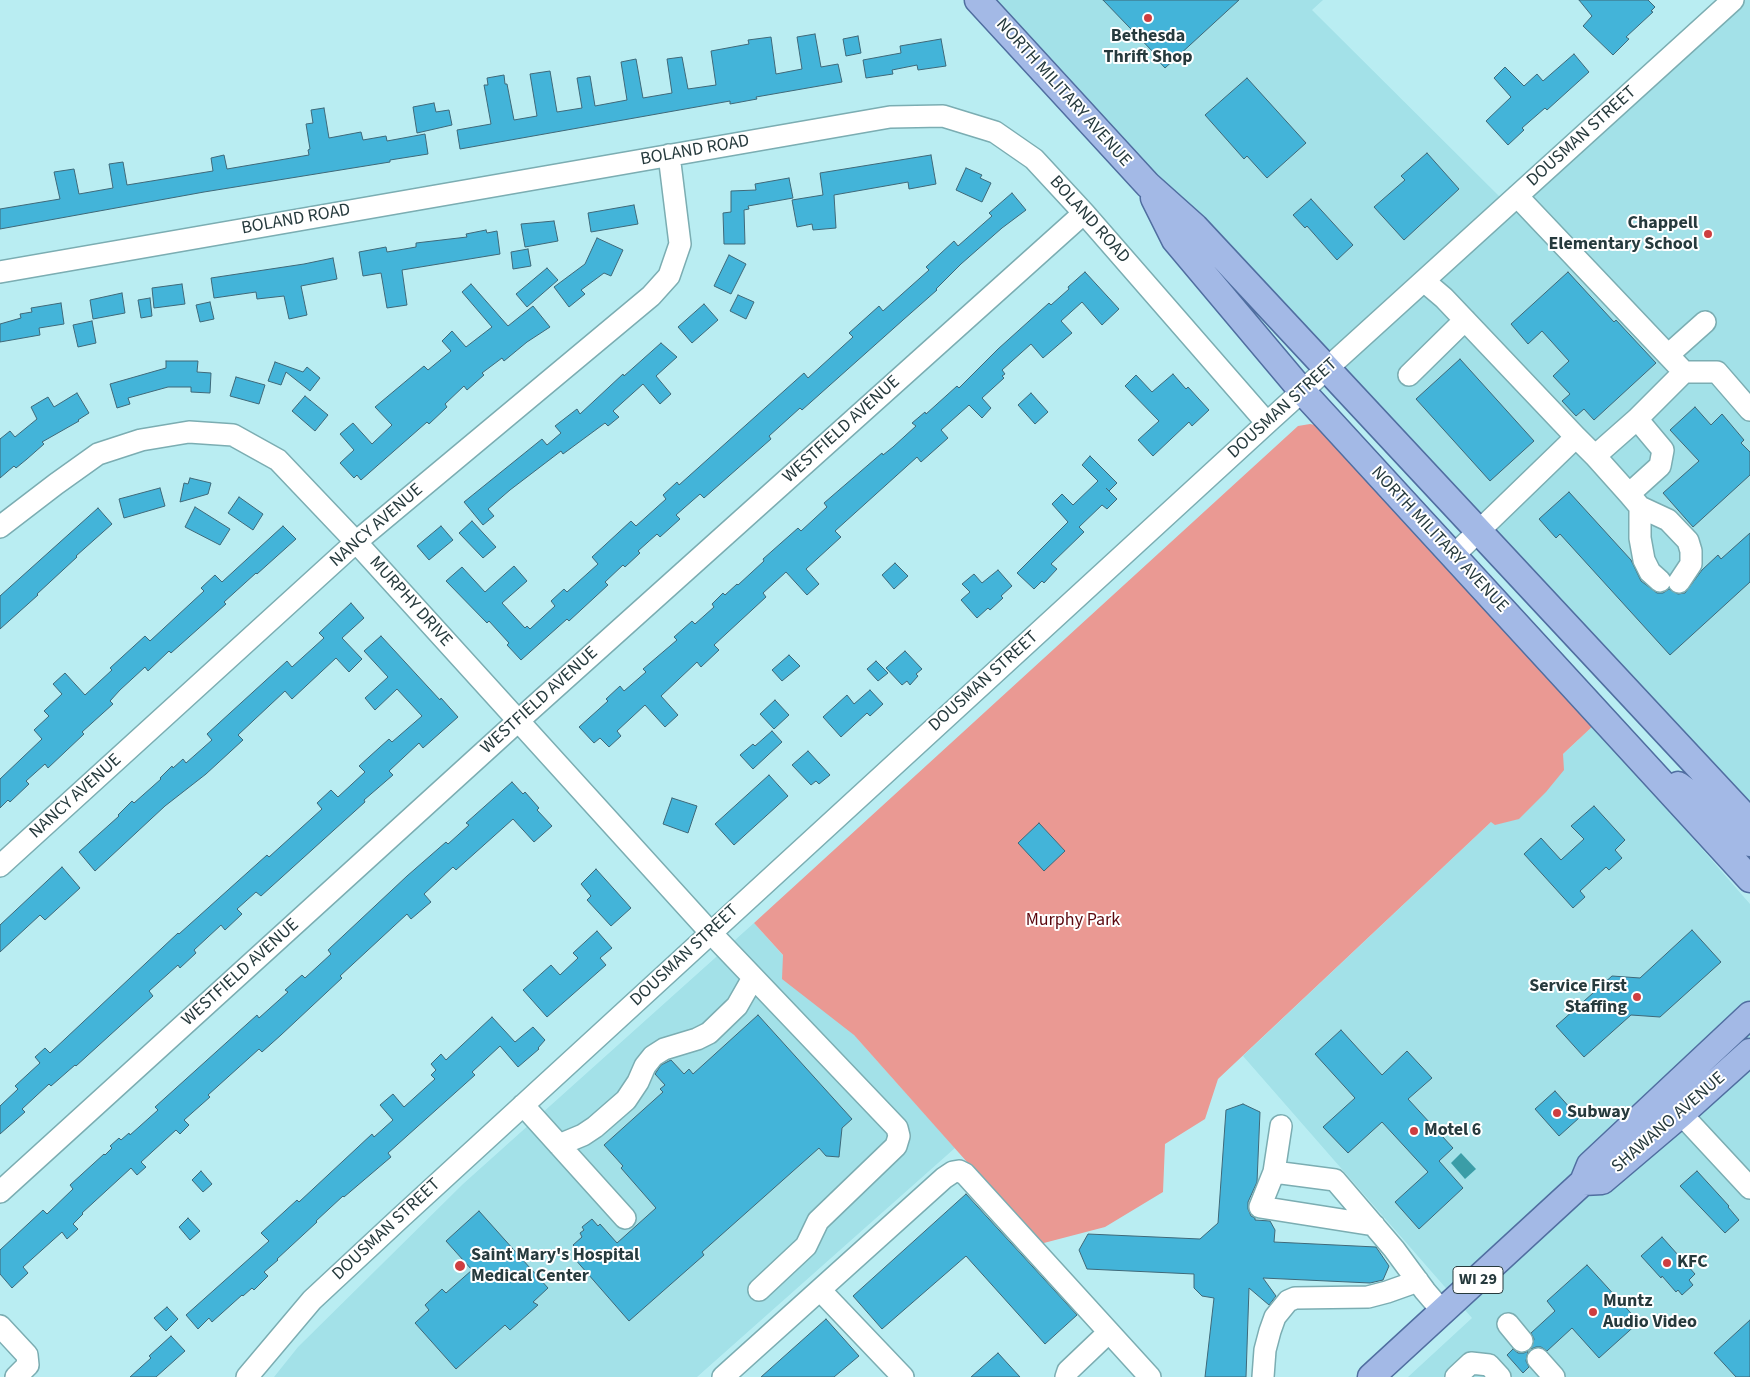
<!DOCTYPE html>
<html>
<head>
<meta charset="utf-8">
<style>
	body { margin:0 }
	canvas { display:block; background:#b9edf2 }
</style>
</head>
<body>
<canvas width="1750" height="1377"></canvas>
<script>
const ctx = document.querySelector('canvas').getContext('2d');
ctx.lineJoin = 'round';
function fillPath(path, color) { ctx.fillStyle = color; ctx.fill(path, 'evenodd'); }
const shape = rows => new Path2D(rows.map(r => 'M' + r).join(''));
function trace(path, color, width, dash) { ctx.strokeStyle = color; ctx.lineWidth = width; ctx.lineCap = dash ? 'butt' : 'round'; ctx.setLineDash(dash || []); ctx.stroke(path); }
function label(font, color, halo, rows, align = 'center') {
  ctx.font = font + ' "Source Sans 3",sans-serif'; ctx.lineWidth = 4; ctx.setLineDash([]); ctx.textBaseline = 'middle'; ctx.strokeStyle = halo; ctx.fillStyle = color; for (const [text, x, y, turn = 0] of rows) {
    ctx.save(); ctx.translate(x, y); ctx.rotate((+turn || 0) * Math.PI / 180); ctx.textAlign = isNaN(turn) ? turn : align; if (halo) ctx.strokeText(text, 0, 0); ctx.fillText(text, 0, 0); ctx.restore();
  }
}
fillPath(shape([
	[978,0,1323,0,1312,10,1508,205,1733,0,1750,0,1750,822],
	[1594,725,1750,904,1750,1377,1408,1377,1472,1318,1243,1056],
	[754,923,955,1148,697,1377,274,1377,298,1347,463,1184]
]), '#a3e1e8');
fillPath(shape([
	[1310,424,1320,426,1594,725,1563,754,1564,770,1546,792,1519,819,1495,825,1491,822,1218,1079,1205,1119,1165,1144,1163,1192,1105,1227,1040,1244,854,1035,782,979,783,955,754,923,1298,426]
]), '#ea9993');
fillPath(shape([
	[1461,1153,1476,1169,1465,1179,1451,1163]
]), '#3b9da7');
const building = shape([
	[1103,0,1239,0,1165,68,1153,55,1154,53,1103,0],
	[1579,0,1648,0,1655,7,1651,11,1653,12,1626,37,1629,39,1613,55,1583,26,1592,16,1579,0],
	[815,34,821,67,838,64,842,82,756,97,757,99,730,104,730,101,460,149,457,130,491,124,484,85,488,85,487,78,504,75,505,84,507,84,514,120,537,116,530,74,550,71,557,112,582,108,577,78,590,76,595,106,627,100,621,62,636,59,643,98,672,93,667,59,682,57,688,89,716,85,711,51,749,44,748,40,771,37,776,74,802,69,797,37,815,34],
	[858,36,861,53,846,56,843,39,858,36],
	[941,39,946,66,918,70,917,65,892,70,893,74,866,78,863,60,901,53,900,46,941,39],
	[1574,54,1589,72,1547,110,1545,108,1522,128,1524,130,1508,145,1486,121,1511,97,1494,78,1505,67,1524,86,1537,74,1543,81,1574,54],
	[1247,78,1306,143,1267,178,1247,156,1244,159,1205,115,1247,78],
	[434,103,436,112,449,110,452,125,417,133,413,107,434,103],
	[324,108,329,138,361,132,363,140,386,136,387,141,425,134,428,154,390,160,390,162,204,192,0,229,0,209,60,199,54,172,74,169,79,194,113,188,109,164,123,162,127,185,213,171,211,158,224,155,227,169,309,155,308,150,310,149,306,124,313,123,311,110,324,108],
	[1427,153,1459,189,1404,240,1374,207,1405,180,1401,176,1427,153],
	[931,155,936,184,909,189,908,182,834,195,836,228,813,230,812,224,797,227,792,200,823,195,820,173,931,155],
	[966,168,982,175,980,178,991,183,982,202,956,190,966,168],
	[789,178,793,198,748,206,749,209,744,210,745,244,724,244,723,213,731,212,731,191,756,190,755,184,789,178],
	[1012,193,1026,210,1002,228,961,264,936,289,937,290,903,320,802,410,800,408,769,436,771,439,704,498,700,494,676,515,680,519,660,537,657,534,638,551,640,553,625,567,623,565,605,582,608,585,569,621,567,619,521,660,507,645,509,643,489,621,487,623,446,581,462,567,485,592,514,566,527,581,502,603,525,628,527,626,530,629,555,606,551,601,564,589,567,592,598,564,592,557,631,521,636,526,666,499,663,495,677,482,679,485,804,373,808,378,853,337,849,333,879,306,883,311,929,270,926,267,954,241,958,246,992,216,989,213,1012,193],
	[1311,199,1353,245,1337,260,1307,226,1305,228,1293,215,1311,199],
	[634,205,638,224,591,232,588,213,634,205],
	[554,221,558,241,525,247,521,224,554,221],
	[486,230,487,233,497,231,500,254,402,270,407,305,387,308,381,273,363,276,359,252,386,247,387,252,416,247,416,243,467,237,466,234,486,230],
	[597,238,623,250,611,276,604,273,581,290,585,294,569,307,554,287,585,264,597,238],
	[528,249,531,266,513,269,511,252,528,249],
	[729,255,746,264,731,294,714,286,729,255],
	[333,258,337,279,301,286,307,315,289,319,284,296,257,299,256,292,214,298,211,278,304,264,333,258],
	[547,268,558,280,527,307,516,294,547,268],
	[1085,272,1119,309,1102,325,1082,302,1061,321,1072,333,1043,358,1031,344,1002,370,1005,374,1002,376,1004,378,982,398,991,408,982,418,969,405,941,430,948,438,921,462,917,457,835,531,841,537,806,569,819,584,807,595,786,572,763,593,766,597,714,645,719,650,701,667,697,662,661,696,678,715,665,727,645,705,617,731,621,736,609,747,600,738,594,743,579,727,608,701,606,699,620,686,624,691,646,672,643,669,677,640,674,637,692,621,695,624,714,607,712,604,723,593,725,595,737,584,738,585,764,561,763,559,798,528,801,531,827,507,824,503,882,453,883,455,893,447,916,426,912,423,925,412,926,414,957,386,959,388,998,349,1049,303,1051,305,1069,289,1068,287,1085,272],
	[1568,272,1614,322,1616,320,1656,363,1594,420,1584,409,1576,416,1562,401,1570,394,1553,376,1569,361,1542,331,1528,344,1511,324,1568,272],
	[182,284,185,304,154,308,152,288,182,284],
	[471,284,508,326,533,306,550,327,527,342,504,361,502,358,482,373,484,375,467,390,464,386,445,404,447,407,429,424,427,422,361,480,357,475,354,478,340,463,354,450,340,434,353,423,372,444,392,425,375,407,424,366,428,370,451,351,442,341,452,331,466,347,492,327,462,292,471,284],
	[122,293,125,313,93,319,90,300,122,293],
	[738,295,754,302,746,319,730,311,738,295],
	[150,298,152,316,141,318,138,300,150,298],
	[210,302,214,319,200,322,196,305,210,302],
	[61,303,64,324,39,328,40,335,0,342,0,324,21,318,20,314,32,312,31,308,61,303],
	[704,304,718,320,692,343,678,327,704,304],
	[92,321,96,343,78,347,73,325,92,321],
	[661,343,677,357,656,376,671,394,660,404,643,384,613,411,619,417,608,426,605,423,563,454,561,451,510,490,488,509,494,516,483,525,464,502,542,439,547,445,561,433,555,426,577,409,580,414,623,374,624,376,661,343],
	[1460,359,1534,441,1490,481,1416,399,1460,359],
	[166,361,198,361,197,372,211,373,210,393,191,392,191,387,168,387,128,398,130,404,117,408,110,384,166,368,166,361],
	[275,362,303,372,307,367,320,378,310,391,286,372,281,385,268,381,275,362],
	[1173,374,1186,389,1188,387,1209,410,1192,426,1189,422,1153,456,1138,440,1159,421,1125,386,1136,375,1152,392,1173,374],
	[236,377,265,385,259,404,230,396,236,377],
	[77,393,89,413,78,420,79,421,42,442,44,444,27,459,16,468,14,466,0,478,0,439,10,431,15,437,37,419,31,407,48,397,54,407,77,393],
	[1031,393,1048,412,1035,424,1018,405,1031,393],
	[305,396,328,415,315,431,292,411,305,396],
	[1695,407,1711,425,1722,414,1744,440,1741,443,1750,452,1750,475,1693,527,1663,493,1699,461,1670,430,1695,407],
	[1090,456,1117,483,1109,491,1106,488,1117,499,1107,509,1102,505,1079,527,1084,532,1051,564,1057,569,1044,583,1042,581,1034,589,1017,573,1068,522,1052,504,1062,494,1073,505,1098,481,1082,465,1090,456],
	[190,478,211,483,208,494,180,502,184,483,188,484,190,478],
	[160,488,165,506,124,518,119,499,160,488],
	[1569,492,1631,560,1641,581,1657,593,1663,593,1669,589,1678,594,1685,593,1702,570,1718,555,1721,559,1750,533,1750,582,1670,655,1560,534,1556,538,1539,519,1569,492],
	[239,497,263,514,253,530,228,513,239,497],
	[195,507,230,529,220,545,185,527,195,507],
	[98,508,112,524,76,556,77,557,37,594,38,595,0,629,0,596,98,508],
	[472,521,496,547,483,558,459,533,472,521],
	[283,526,296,539,257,574,256,573,224,602,226,604,171,653,169,651,148,671,145,667,120,690,110,701,113,704,82,732,84,734,48,768,45,764,26,781,29,784,10,802,8,800,0,808,0,779,42,739,34,730,49,716,44,711,62,694,53,684,65,673,85,695,112,670,110,668,145,636,150,641,204,591,201,588,215,575,222,582,283,526],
	[441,526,453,540,429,560,417,546,441,526],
	[895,563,908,576,894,589,882,575,895,563],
	[998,570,1012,586,1001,596,1003,598,990,610,988,608,977,618,961,600,970,592,962,584,974,574,982,583,998,570],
	[351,603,364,618,342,638,362,659,349,672,336,658,292,699,285,691,238,735,243,740,206,774,165,806,95,871,79,852,119,816,118,815,132,801,134,803,161,779,160,778,172,766,173,768,183,759,186,763,212,740,207,734,287,661,292,667,324,638,319,633,351,603],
	[381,636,440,700,441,698,458,717,423,748,419,743,389,771,393,775,364,800,365,802,261,896,256,892,237,909,242,914,225,930,221,925,194,950,196,953,180,968,178,965,149,991,153,996,76,1066,75,1065,51,1086,49,1084,22,1109,25,1112,0,1134,0,1106,18,1089,15,1086,40,1063,35,1057,45,1048,50,1053,178,933,179,934,267,855,269,857,322,809,317,803,331,790,338,797,365,772,359,766,389,739,392,742,422,716,397,689,375,710,365,698,388,677,364,651,381,636],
	[905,651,922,669,916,674,918,676,910,685,907,681,902,685,886,668,905,651],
	[789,655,800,666,782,681,772,670,789,655],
	[876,661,888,673,878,681,867,669,876,661],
	[870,690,883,704,870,716,867,713,841,737,823,717,847,695,854,704,870,690],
	[775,700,789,715,774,729,760,714,775,700],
	[772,731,782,742,753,769,740,755,753,744,755,746,772,731],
	[808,751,830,775,819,784,816,781,811,785,792,765,808,751],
	[769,775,788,796,734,845,715,824,769,775],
	[512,782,523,794,525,792,539,808,537,810,552,826,534,842,513,819,456,870,453,867,424,894,431,902,411,919,407,914,340,976,342,978,281,1035,262,1052,259,1049,208,1095,210,1097,184,1120,189,1125,180,1134,176,1130,141,1162,146,1167,137,1175,131,1168,82,1213,83,1214,73,1224,78,1229,67,1239,62,1232,23,1267,28,1273,12,1288,0,1274,0,1250,43,1210,47,1214,73,1189,70,1185,104,1154,105,1155,112,1148,110,1146,119,1138,121,1140,129,1133,130,1135,158,1110,155,1107,257,1015,259,1018,288,992,285,990,302,975,305,978,331,954,328,950,407,876,446,842,448,844,469,825,466,823,512,782],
	[672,798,697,806,688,833,663,824,672,798],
	[1594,806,1625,840,1615,850,1622,858,1609,870,1606,867,1580,891,1585,897,1573,908,1524,854,1541,838,1561,860,1584,839,1571,826,1594,806],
	[1039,823,1065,851,1044,871,1018,843,1039,823],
	[62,867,80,888,45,920,40,915,0,952,0,925,62,867],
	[596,869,631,908,611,926,587,900,591,896,581,884,596,869],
	[1692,930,1721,962,1660,1017,1631,1015,1584,1057,1556,1026,1612,976,1640,978,1692,930],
	[597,931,612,948,600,958,606,965,547,1017,523,990,551,965,560,975,578,958,573,953,597,931],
	[758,1015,852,1119,842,1128,839,1157,826,1156,819,1148,702,1252,704,1255,629,1321,574,1258,580,1253,573,1245,582,1237,580,1233,584,1230,582,1227,592,1219,598,1226,600,1224,617,1243,656,1208,621,1168,623,1166,604,1145,663,1092,660,1089,665,1085,655,1074,661,1065,671,1060,684,1074,689,1069,693,1074,758,1015],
	[492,1017,515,1042,533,1027,545,1040,538,1048,539,1049,518,1067,500,1046,472,1072,475,1075,388,1153,391,1157,344,1197,343,1196,316,1221,317,1222,277,1259,278,1260,264,1272,268,1276,254,1290,252,1288,243,1296,242,1295,212,1322,209,1318,198,1329,186,1315,269,1241,261,1233,297,1200,299,1202,372,1134,374,1137,393,1120,380,1105,393,1094,404,1107,435,1079,431,1075,436,1070,431,1064,441,1054,446,1060,492,1017],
	[1341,1030,1382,1075,1407,1051,1432,1078,1408,1099,1453,1148,1439,1161,1463,1188,1419,1229,1395,1202,1428,1172,1382,1122,1348,1153,1323,1127,1355,1098,1315,1054,1341,1030],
	[1555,1091,1579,1118,1559,1136,1535,1109,1555,1091],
	[1243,1104,1260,1112,1257,1182,1248,1202,1248,1209,1251,1216,1255,1218,1255,1220,1270,1221,1275,1230,1274,1242,1376,1247,1389,1266,1383,1280,1370,1283,1263,1278,1276,1296,1269,1305,1249,1288,1246,1377,1205,1377,1214,1298,1202,1296,1194,1288,1194,1274,1087,1269,1079,1250,1088,1234,1200,1239,1218,1223,1226,1110,1243,1104],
	[201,1171,212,1184,203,1192,192,1180,201,1171],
	[1697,1171,1729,1206,1728,1207,1739,1220,1725,1233,1680,1186,1697,1171],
	[966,1194,1077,1315,1045,1344,966,1256,882,1329,853,1296,966,1194],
	[479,1211,548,1288,533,1302,538,1305,510,1330,505,1325,456,1369,415,1323,429,1310,425,1305,442,1289,446,1293,472,1270,446,1241,479,1211],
	[188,1218,200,1231,190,1240,179,1227,188,1218],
	[1662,1237,1695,1274,1689,1280,1693,1285,1682,1295,1678,1290,1676,1292,1662,1276,1661,1278,1641,1256,1662,1237],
	[1587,1265,1639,1322,1599,1358,1572,1328,1547,1351,1541,1347,1536,1347,1531,1349,1534,1339,1531,1333,1555,1311,1547,1301,1587,1265],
	[167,1307,178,1319,166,1331,154,1318,167,1307],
	[826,1319,859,1356,834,1377,761,1377,826,1319],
	[1750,1320,1750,1377,1736,1377,1714,1353,1750,1320],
	[171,1336,185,1351,156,1377,130,1377,151,1358,149,1356,171,1336],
	[1513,1349,1518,1353,1524,1353,1528,1351,1526,1361,1529,1367,1523,1373,1507,1355,1513,1349],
	[998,1353,1020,1377,971,1377,998,1353]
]);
fillPath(building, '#43b4d9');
trace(building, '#3f6979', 1);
const minor = shape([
	[1517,196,1684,372,1637,419,1595,456,1576,437],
	[0,272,890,117,943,116,995,132,1034,159,1084,213,1267,423],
	[1424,281,1444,298,1576,437,1453,556],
	[1668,355,1705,322],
	[1684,372,1717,372,1750,410],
	[1409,375,1465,320],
	[1595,456,1629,494,1660,466,1663,450,1637,419],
	[1629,494,1640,507,1668,520,1688,541,1691,551,1691,564,1679,582],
	[1640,507,1640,538,1644,560,1650,572,1660,581],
	[0,527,56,484,98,454,141,440,189,432,233,435,278,460,356,542,710,932,897,1128,899,1136,896,1146,818,1221,806,1246,759,1290],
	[0,866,356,542,651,296,669,276,680,244,669,155],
	[1671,1103,1750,1188],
	[523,1105,625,1218],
	[559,1145,583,1135,595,1127,626,1100,638,1082,645,1066,653,1056,664,1049,697,1039,709,1033,737,1006,753,978],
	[1274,1172,1281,1126],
	[0,1192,518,721,1084,213],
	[1374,1225,1260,1207,1274,1172,1335,1180,1394,1249,1425,1291,1443,1312],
	[820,1290,903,1377],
	[1508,1324,1522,1341],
	[0,1326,27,1355,28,1365,16,1377],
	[1538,1359,1554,1377],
	[247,1377,312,1300,398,1220,1267,423,1733,0],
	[723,1377,944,1178,953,1172,959,1171,965,1174,1150,1377],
	[1066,1377,1068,1371,1109,1332],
	[1263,1377,1265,1350,1270,1331,1275,1317,1288,1301,1295,1298,1368,1297,1387,1292,1418,1281],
	[1456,1377,1471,1363,1489,1365,1500,1377]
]);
const major = shape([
	[978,0,1148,185,1195,227,1750,822],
	[1154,198,1175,240,1302,391,1750,879],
	[1678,785,1731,824,1750,843],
	[1583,1182,1602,1181,1681,1114,1750,1052],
	[1371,1377,1583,1182,1590,1165,1750,1015]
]);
trace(minor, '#7badb2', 24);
trace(major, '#506ea0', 29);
trace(minor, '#fff', 21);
trace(major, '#a3b9e6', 26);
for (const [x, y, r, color] of [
	[1148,18,5,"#ce3e40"],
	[1708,234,5,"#ce3e40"],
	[1637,997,5,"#ce3e40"],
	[1557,1113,5,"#ce3e40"],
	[1414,1131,5,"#ce3e40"],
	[1667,1263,5,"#ce3e40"],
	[460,1266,6,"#ce3e40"],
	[1593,1312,5,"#ce3e40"]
]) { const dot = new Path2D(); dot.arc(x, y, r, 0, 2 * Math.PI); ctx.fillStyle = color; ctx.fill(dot); trace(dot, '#fff', 2); }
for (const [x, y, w] of [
	[1478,1280,50]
]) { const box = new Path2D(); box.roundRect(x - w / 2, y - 13.5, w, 27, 4); ctx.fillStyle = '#fff'; ctx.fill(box); trace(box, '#263a3d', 1); }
label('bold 16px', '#263a3d', null, [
	["WI 29",1478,1280]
]);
label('bold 18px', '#263a3d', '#fff', [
	["Bethesda",1148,37,"center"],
	["Thrift Shop",1148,58,"center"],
	["Chappell",1698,224,"right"],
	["Elementary School",1698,245,"right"],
	["Service First",1627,987,"right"],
	["Staffing",1627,1008,"right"],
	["Subway",1567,1113],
	["Motel 6",1424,1131],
	["Saint Mary's Hospital",471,1256],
	["Medical Center",471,1277],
	["KFC",1677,1263],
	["Muntz",1603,1302],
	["Audio Video",1603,1323]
], 'left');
label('18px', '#263a3d', '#fff', [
	["NORTH MILITARY AVENUE",1063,93,48],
	["DOUSMAN STREET",1582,137,-42],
	["BOLAND ROAD",695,151,-10],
	["BOLAND ROAD",296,220,-10],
	["BOLAND ROAD",1089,220,48],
	["DOUSMAN STREET",1283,409,-42],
	["WESTFIELD AVENUE",842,430,-42],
	["NANCY AVENUE",377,526,-41],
	["NORTH MILITARY AVENUE",1439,540,47],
	["MURPHY DRIVE",410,602,48],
	["DOUSMAN STREET",984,682,-42],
	["WESTFIELD AVENUE",540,701,-42],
	["NANCY AVENUE",76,797,-42],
	["DOUSMAN STREET",685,956,-43],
	["WESTFIELD AVENUE",241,973,-42],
	["SHAWANO AVENUE",1669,1123,-41],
	["DOUSMAN STREET",387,1230,-43]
]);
label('18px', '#5b070e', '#fff', [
	["Murphy Park",1073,921]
]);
</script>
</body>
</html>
